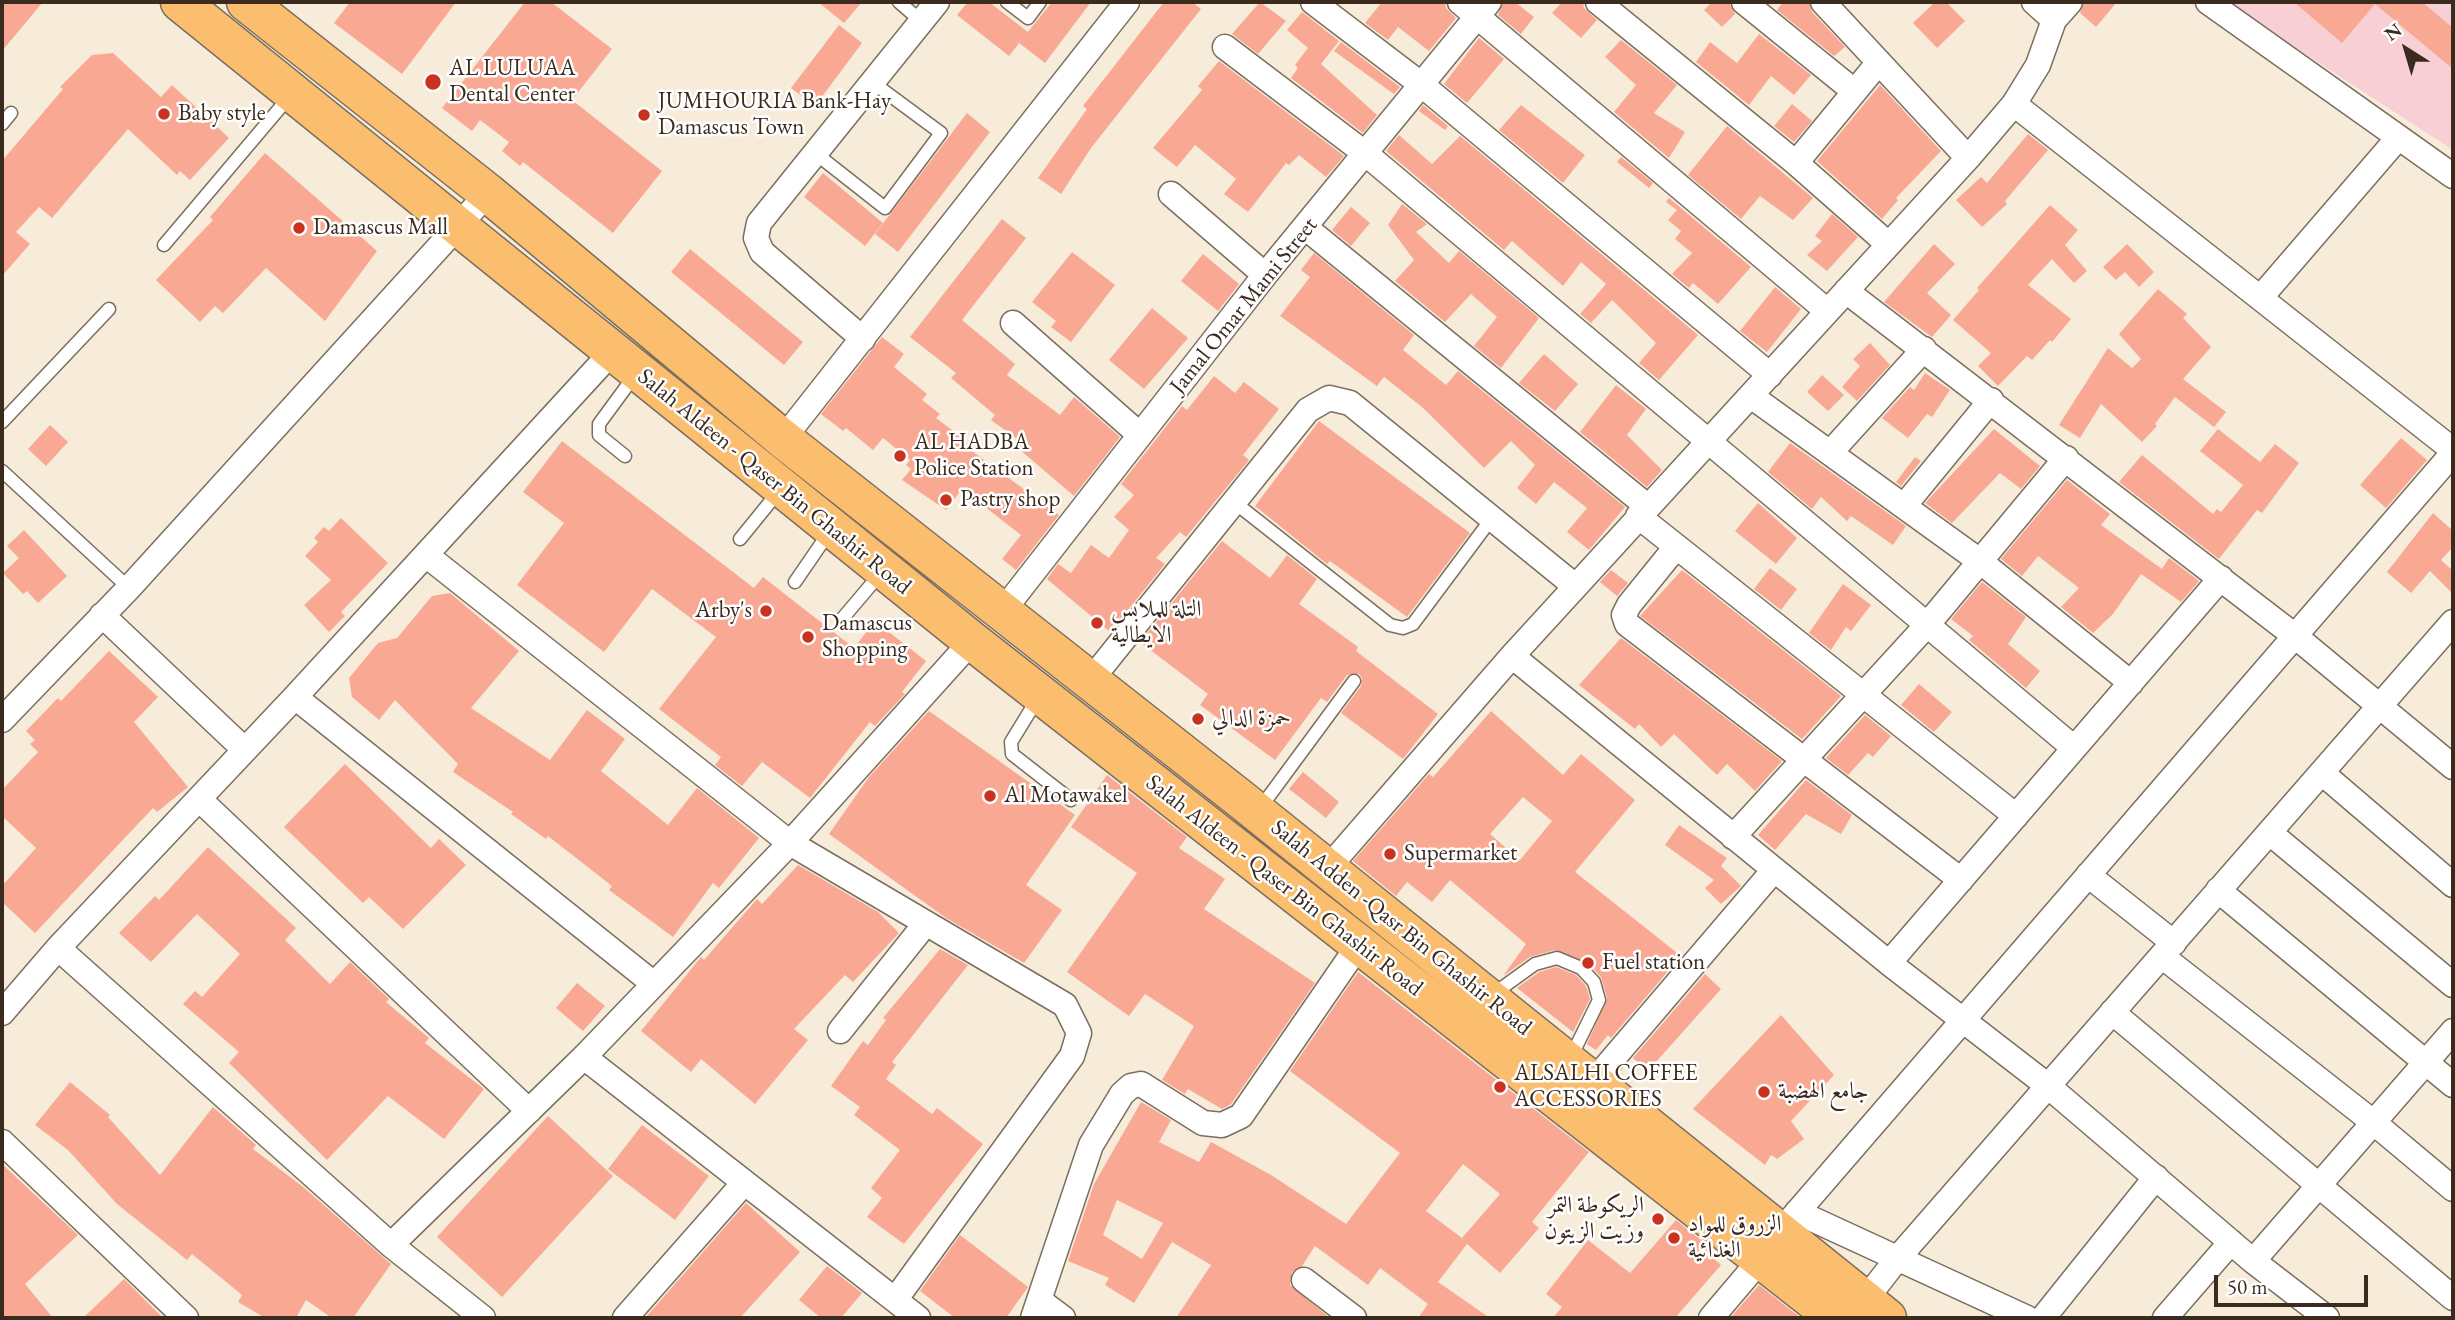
<!DOCTYPE html>
<html>
<head>
<meta charset="utf-8">
<style>
	body { margin:0 }
	#map { position:relative; width:2455px; height:1320px; overflow:hidden; background:#f6ecd9; font-family:"EB Garamond",serif }
	canvas { display:block }
	.frame { position:absolute; inset:0; border:4px solid #3b2a1e; pointer-events:none }
	.north { position:absolute; left:2371px; top:14px; width:70px; height:70px; -webkit-text-stroke:5px #fff; paint-order:stroke; rotate:323deg; font-size:19px; font-weight:700; line-height:28px; text-align:center; color:#3b2a1e }
	.north::after { content:''; display:block; margin:auto; width:24px; height:32px; background:#3b2a1e; clip-path:polygon(50% 0,100% 100%,50% 72%,0 100%) }
	.scale { position:absolute; left:2214px; top:1275px; width:154px; height:32px; box-sizing:border-box; border:4px solid #3b2a1e; border-top:0; padding-left:9px; font-size:21px; line-height:24px; white-space:nowrap; color:#3b2a1e; -webkit-text-stroke:5px #fff; paint-order:stroke }
</style>
</head>
<body>
<div id="map">
<canvas width="2455" height="1320"></canvas>
<div class="frame"></div>
<div class="north">N</div>
<div class="scale">50 m</div>
</div>
<script>
const ctx = document.querySelector('canvas').getContext('2d');
ctx.lineJoin = 'round';
function fillPath(path, color) { ctx.fillStyle = color; ctx.fill(path, 'evenodd'); }
const shape = rows => new Path2D(rows.map(r => 'M' + r).join(''));
function trace(path, color, width, dash) { ctx.strokeStyle = color; ctx.lineWidth = width; ctx.lineCap = dash ? 'butt' : 'round'; ctx.setLineDash(dash || []); ctx.stroke(path); }
function label(font, color, halo, rows, align = 'center') {
  ctx.font = font + ' "EB Garamond",Amiri,serif'; ctx.lineWidth = 5; ctx.setLineDash([]); ctx.textBaseline = 'middle'; ctx.strokeStyle = halo; ctx.fillStyle = color; for (const [text, x, y, turn = 0] of rows) {
    ctx.save(); ctx.translate(x, y); ctx.rotate((+turn || 0) * Math.PI / 180); ctx.textAlign = isNaN(turn) ? turn : align; if (halo) ctx.strokeText(text, 0, 0); ctx.fillText(text, 0, 0); ctx.restore();
  }
}
fillPath(shape([
	[2225,2,2453,2,2453,150]
]), '#f7cfd4');
fillPath(shape([
	[2,2,43,2,2,51],
	[350,2,456,2,402,74,334,23],
	[525,2,551,2,612,49,572,100,662,171,613,233,523,162,520,166,502,151,509,142,480,120,472,131,442,108],
	[818,2,862,2,844,23],
	[968,2,989,2,1028,32,1009,56,957,15],
	[1052,2,1091,2,1045,63,1019,43],
	[1164,2,1192,2,1201,9,1091,148,1061,194,1038,178,1087,109,1083,106],
	[1260,2,1286,21,1258,54,1232,34],
	[1382,2,1445,2,1446,8,1456,18,1429,51,1398,27,1388,40,1365,23],
	[1503,2,1515,2,1534,17,1521,34,1498,15],
	[1562,2,1583,2,1584,8,1597,20,1581,38,1552,13],
	[1712,2,1729,2,1735,14,1722,27,1704,10],
	[1783,2,1809,2,1812,12,1845,47,1834,56,1777,10],
	[1935,2,1946,2,1965,21,1937,48,1913,23],
	[2084,2,2117,2,2096,27,2080,13],
	[2294,2,2422,2,2453,28,2453,69,2375,4,2342,43],
	[1302,12,1339,41,1321,64,1377,115,1363,133,1291,78,1298,68,1295,65,1308,48,1287,30],
	[839,25,862,43,815,106,791,88],
	[1759,34,1811,75,1794,95,1771,76,1749,105,1696,62,1710,42,1737,63],
	[1479,38,1504,59,1467,103,1444,84],
	[1621,40,1677,85,1654,113,1685,132,1669,158,1614,112,1636,85,1605,57],
	[1341,42,1400,87,1394,94,1334,51],
	[113,53,161,97,172,85,229,138,190,180,180,171,177,175,128,129,52,218,39,207,16,232,30,244,2,276,2,161,63,89,60,87,92,55],
	[1219,61,1344,156,1326,177,1299,155,1289,165,1286,163,1248,212,1224,194,1236,179,1195,145,1177,167,1153,148,1202,90,1198,86],
	[1880,85,1941,151,1896,198,1898,200,1882,219,1817,161],
	[1792,104,1812,121,1794,142,1774,126],
	[1423,105,1448,126,1445,130,1419,111],
	[1521,105,1585,155,1563,183,1499,130],
	[967,113,990,132,898,252,875,234],
	[1727,126,1813,198,1793,220,1760,196,1741,219,1688,175],
	[2028,134,2048,150,2005,201,2007,204,1982,227,1956,200,1981,177,1987,183],
	[1399,135,1432,164,1460,136,1698,335,1659,380,1639,363,1656,343,1612,300,1591,323,1580,314,1606,284,1581,262,1563,286,1512,241,1504,250,1386,151],
	[265,153,377,251,325,321,266,268,223,313,215,306,200,322,156,280,213,220,210,217],
	[1621,157,1653,183,1649,188,1617,162],
	[823,173,883,223,865,246,804,197],
	[1669,198,1751,267,1718,304,1693,283,1689,288,1672,274,1692,253,1675,239,1681,231,1668,220,1677,210,1666,202],
	[1402,204,1427,224,1416,232,1449,263,1459,251,1539,318,1501,368,1474,346,1497,317,1471,294,1445,322,1395,281,1414,260,1388,225],
	[2050,205,2078,230,2065,245,2087,271,2074,283,2052,259,2028,285,2071,319,2052,342,2050,340,2032,360,2027,356,1998,386,1978,366,1991,353,1953,320,1979,290,1977,288],
	[1351,207,1370,223,1351,246,1332,230],
	[1832,214,1858,237,1827,271,1807,255,1822,241,1815,236],
	[1002,219,1026,238,962,320,1015,364,1007,375,1060,415,1074,397,1120,437,1074,496,1013,444,1017,439,991,420,995,415,951,378,956,373,910,337],
	[1934,244,1955,264,1927,293,1951,315,1932,337,1884,302],
	[2127,244,2154,272,2139,287,2125,272,2116,280,2103,267],
	[690,249,803,342,784,365,671,272],
	[1072,252,1115,285,1071,342,1051,327,1056,321,1032,302],
	[1314,253,1414,335,1403,350,1446,385,1458,371,1625,507,1589,550,1567,532,1587,508,1554,482,1536,504,1517,488,1535,465,1511,441,1484,468,1422,407,1384,377,1377,386,1280,316,1310,277,1301,270],
	[1203,254,1239,284,1218,311,1181,281],
	[1775,287,1801,309,1767,352,1740,331],
	[2158,289,2187,314,2183,318,2211,347,2183,379,2226,412,2214,427,2175,397,2155,424,2157,426,2142,442,2101,404,2080,438,2059,425,2108,348,2132,368,2141,359,2119,334],
	[1152,308,1188,338,1144,389,1109,360],
	[882,337,904,354,894,367,927,394,922,400,940,414,936,418,960,436,957,440,1059,515,1016,570,1002,559,1021,535,962,489,946,510,902,480,911,469,906,465,910,460,883,438,873,450,846,428,843,431,821,414],
	[1870,343,1890,365,1857,401,1842,387,1860,366,1853,359],
	[1544,354,1578,384,1555,411,1519,383],
	[1925,373,1950,390,1932,417,1927,414,1908,438,1882,418,1910,387,1914,390],
	[1822,375,1844,395,1828,411,1807,392],
	[1214,376,1235,393,1244,382,1279,409,1243,455,1249,460,1186,537,1180,532,1156,558,1165,564,1110,632,1047,579,1058,564,1071,573,1091,545,1109,558,1129,530,1114,517,1134,495,1121,484,1182,406,1187,410],
	[1616,385,1646,409,1627,435,1662,470,1647,487,1580,432],
	[1319,421,1470,533,1407,617,1330,561,1327,564,1255,506],
	[50,425,68,442,46,466,28,449],
	[1994,429,2040,466,2021,489,2000,473,1952,523,1925,503],
	[2218,429,2260,462,2275,444,2299,463,2262,513,2257,510,2219,559,2119,482,2142,455,2213,514,2217,509,2221,512,2243,485,2200,451],
	[2401,438,2427,460,2386,508,2360,485],
	[562,441,754,588,763,577,854,648,875,621,926,661,902,692,905,694,875,726,870,722,810,798,762,762,742,786,715,765,721,757,659,709,716,637,652,589,604,652,517,585,564,523,523,492],
	[1790,443,1906,526,1893,545,1851,516,1847,521,1821,497,1812,509,1768,472],
	[1915,457,1921,461,1901,486,1896,482],
	[2067,480,2110,514,2101,525,2162,569,2169,558,2199,581,2181,602,2141,574,2113,614,2093,633,2061,607,2079,588,2038,556,2022,576,2001,559],
	[1758,503,1797,538,1776,564,1735,531],
	[2433,513,2453,531,2453,547,2441,560,2453,571,2453,594,2430,571,2411,593,2387,572],
	[341,518,388,563,341,612,345,616,329,632,304,605,331,580,305,556,318,542,314,538,324,527,329,531],
	[24,530,67,576,38,603,27,591,23,594,3,573,19,558,7,546],
	[1222,541,1270,578,1287,555,1317,579,1299,604,1358,647,1356,651,1438,714,1403,759,1341,713,1361,686,1362,678,1359,674,1347,675,1327,702,1321,698,1275,760,1200,705,1208,694,1140,642],
	[1770,568,1797,589,1781,610,1754,589],
	[1611,570,1628,583,1617,596,1600,582],
	[1682,570,1841,696,1802,739,1640,616],
	[1982,582,2026,617,2008,644,2040,671,2026,688,1969,640,1973,636,1951,619],
	[1843,584,1871,605,1851,631,1846,627,1831,650,1809,633],
	[450,593,519,651,471,708,550,760,587,710,625,739,601,771,668,825,697,788,759,838,719,888,713,883,673,937,609,890,612,886,548,836,546,839,511,814,513,812,453,772,458,764,395,700,379,720,352,697,349,678,378,643,397,638,432,596],
	[1621,638,1782,761,1755,791,1727,764,1717,775,1674,734,1661,747,1639,724,1635,729,1579,685],
	[109,651,158,697,134,722,188,787,157,812,153,808,35,933,2,902,2,886,36,848,2,816,2,790,38,752,30,744,35,740,26,731,58,698,61,701],
	[1919,684,1952,712,1934,732,1901,705],
	[929,711,1075,815,1026,885,1062,910,1024,963,946,918,829,834,869,777],
	[1491,711,1563,775,1581,754,1635,800,1575,872,1681,956,1611,1038,1608,1035,1596,1050,1587,1044,1607,998,1601,977,1587,962,1555,950,1530,957,1503,976,1526,944,1450,880,1432,902,1407,882,1396,896,1353,861,1429,774,1433,777],
	[1523,797,1552,821,1520,860,1490,834],
	[1865,715,1891,736,1873,757,1868,753,1848,775,1826,758],
	[345,764,431,848,439,839,466,865,403,929,369,897,363,903,284,827],
	[1303,772,1339,802,1326,818,1289,789],
	[1107,775,1187,837,1179,848,1225,879,1204,909,1315,983,1231,1104,1222,1109,1188,1089,1185,1094,1162,1080,1194,1026,1145,994,1129,1016,1067,972,1137,873,1071,827],
	[1806,780,1852,815,1841,834,1806,814,1775,850,1758,835],
	[1679,825,1727,858,1721,866,1741,886,1721,904,1705,888,1714,880,1665,845],
	[208,847,296,928,285,940,330,984,350,962,389,999,386,1002,429,1038,425,1043,484,1089,444,1139,388,1096,327,1160,229,1063,239,1052,183,1004,195,991,202,997,240,954,197,914,151,962,119,933,155,896,159,900],
	[798,865,878,912,899,933,853,982,845,975,794,1029,808,1040,755,1104,701,1059,691,1072,641,1031,701,957,704,960,757,899,762,904],
	[940,949,968,965,892,1062,896,1065,886,1079,932,1114,937,1108,983,1144,904,1244,867,1217,882,1198,871,1188,900,1150,854,1115,860,1107,831,1086,863,1041,868,1045,886,1020,883,1018],
	[1556,967,1576,975,1586,986,1590,999,1573,1032,1517,988,1539,972],
	[1358,972,1589,1152,1532,1222,1539,1228,1500,1273,1467,1244,1438,1282,1490,1318,1418,1318,1428,1304,1380,1268,1368,1285,1315,1246,1302,1266,1292,1272,1290,1285,1330,1318,1176,1318,1211,1265,1172,1242,1134,1303,1105,1285,1109,1278,1068,1261,1094,1184,1141,1102,1171,1120,1159,1142,1199,1162,1211,1142,1271,1175,1346,1224,1400,1153,1290,1071],
	[1463,1164,1500,1194,1462,1238,1426,1211],
	[1117,1200,1163,1223,1142,1259,1103,1235],
	[1705,974,1721,989,1648,1071,1633,1058],
	[577,983,605,1006,583,1031,556,1008],
	[1781,1015,1834,1075,1791,1121,1804,1139,1777,1159,1771,1155,1765,1165,1693,1109],
	[70,1082,110,1115,108,1117,160,1175,213,1107,256,1145,253,1149,302,1186,391,1264,353,1318,332,1318,306,1300,296,1318,265,1318,238,1302,242,1295,192,1254,187,1260,117,1204,68,1150,35,1125],
	[548,1116,613,1176,502,1297,437,1237],
	[642,1125,709,1176,675,1220,608,1169],
	[2,1164,78,1235,25,1284,53,1318,2,1318],
	[746,1203,800,1252,740,1318,645,1318],
	[1676,1220,1717,1253,1713,1258,1721,1265,1675,1318,1553,1318,1562,1307,1546,1294,1588,1240,1630,1273],
	[960,1235,1028,1287,1006,1318,955,1318,920,1291],
	[827,1266,862,1293,841,1318,821,1318,799,1300],
	[124,1279,163,1318,83,1318],
	[1759,1285,1801,1318,1730,1318]
]), '#f9a993');
const service = shape([
	[899,2,921,21],
	[1007,2,1028,18,1040,2],
	[2,124,11,113],
	[815,153,885,208,941,133,872,82],
	[164,245,290,96],
	[2,422,109,309],
	[625,456,599,435,599,424,635,375],
	[2,471,129,588],
	[1234,502,1390,625,1403,628,1413,624,1492,518],
	[740,539,779,491],
	[795,582,830,531],
	[842,619,881,573],
	[1038,698,1011,742,1012,754,1071,800],
	[1258,811,1354,681],
	[1492,995,1535,964,1557,958,1581,968,1594,982,1599,1000,1570,1059]
]);
const minor = shape([
	[1313,2,1422,85,1770,375],
	[1460,2,1826,310],
	[1598,2,1796,163,1888,244],
	[1744,2,1854,91],
	[1823,2,1968,158],
	[2034,2,2054,20],
	[2208,2,2453,176],
	[1225,47,1366,154,2074,748],
	[2014,104,2453,450],
	[1796,163,1879,62],
	[1171,194,1265,275],
	[1306,228,1647,506],
	[1846,291,2295,636,2453,767],
	[2261,297,2398,138],
	[1013,323,1140,435],
	[863,339,762,252,756,238,759,223,937,2],
	[1751,396,1981,562,2131,683],
	[783,439,1127,2],
	[1830,453,1924,349],
	[1904,506,1991,400],
	[1638,516,2016,816],
	[1676,547,1629,605,1624,615,1627,624,1961,880],
	[426,555,790,843,1065,1005,1079,1033,1072,1056,895,1300],
	[1002,612,1265,275,1489,2],
	[102,615,245,750],
	[1512,656,1889,963,2048,1086,2253,1261,2327,1318],
	[1090,681,1308,410,1329,398,1350,403,1575,586],
	[295,697,654,984],
	[2,720,129,588,488,193],
	[2322,773,2453,885],
	[199,799,529,1111],
	[2270,833,2453,985],
	[1733,837,1927,625,2066,458],
	[1327,869,1512,656,1968,158,2014,104,2038,65,2054,20,2070,2],
	[2088,875,2174,943],
	[2218,890,2453,1085],
	[58,948,391,1245,483,1318],
	[2163,957,2373,1122,2453,1189],
	[1889,963,2221,578],
	[2112,1012,2453,1298],
	[2,1013,58,948,295,697,612,352],
	[840,1031,926,923],
	[584,1057,918,1318],
	[1593,1082,1774,870],
	[2,1142,186,1318],
	[1797,1212,2027,1318],
	[1780,1232,2453,453],
	[391,1245,584,1057,790,843,972,641],
	[2253,1261,2453,1031],
	[1304,1280,1354,1318],
	[1039,1300,1063,1318],
	[1865,1300,1897,1259,2453,622],
	[625,1318,744,1183],
	[1033,1318,1091,1145,1122,1094,1131,1086,1141,1084,1203,1123,1222,1125,1241,1116,1358,946],
	[1711,1318,1762,1258],
	[2043,1318,2156,1177],
	[2165,1318,2231,1242]
]);
const trunk = shape([
	[180,2,972,641,1836,1318],
	[246,2,488,193,783,439,1243,801,1887,1318]
]);
trace(service, '#7c6e5f', 15);
trace(minor, '#7c6e5f', 27);
trace(trunk, '#7c6e5f', 41);
trace(service, '#fff', 12);
trace(minor, '#fff', 24);
trace(trunk, '#fbbe6e', 38);
for (const [x, y, r, color] of [
	[433,82,9,"#c8321e"],
	[164,114,7,"#c8321e"],
	[644,115,7,"#c8321e"],
	[299,228,7,"#c8321e"],
	[900,456,7,"#c8321e"],
	[946,500,7,"#c8321e"],
	[766,611,7,"#c8321e"],
	[1097,623,7,"#c8321e"],
	[808,637,7,"#c8321e"],
	[1198,719,7,"#c8321e"],
	[990,796,7,"#c8321e"],
	[1390,854,7,"#c8321e"],
	[1588,963,7,"#c8321e"],
	[1500,1087,7,"#c8321e"],
	[1764,1092,7,"#c8321e"],
	[1658,1219,7,"#c8321e"],
	[1674,1238,7,"#c8321e"]
]) { const dot = new Path2D(); dot.arc(x, y, r, 0, 2 * Math.PI); ctx.fillStyle = color; ctx.fill(dot); trace(dot, '#fff', 2.5); }
label('23px', '#3b2a1e', '#fff', [
	["AL LULUAA",449,69],
	["Dental Center",449,95],
	["JUMHOURIA Bank-Hay",658,102],
	["Damascus Town",658,128],
	["Baby style",178,114],
	["Damascus Mall",313,228],
	["AL HADBA",914,443],
	["Police Station",914,469],
	["Pastry shop",960,500],
	["التلة للملابس",1111,610],
	["الايطالية",1111,636],
	["Arby's",752,611,"right"],
	["Damascus",822,624],
	["Shopping",822,650],
	["حمزة الدالي",1212,719],
	["Al Motawakel",1004,796],
	["Supermarket",1404,854],
	["Fuel station",1602,963],
	["ALSALHI COFFEE",1514,1074],
	["ACCESSORIES",1514,1100],
	["جامع الهضبة",1778,1092],
	["الريكوطة التمر",1644,1206,"right"],
	["وزيت الزيتون",1644,1232,"right"],
	["الزروق للمواد",1688,1225],
	["الغذائية",1688,1251]
], 'left');
label('23px', '#3b2a1e', '#fff', [
	["Jamal Omar Mami Street",1244,306,-51],
	["Salah Aldeen - Qaser Bin Ghashir Road",774,482,39],
	["Salah Aldeen - Qaser Bin Ghashir Road",1284,886,38],
	["Salah Adden -Qasr Bin Ghashir Road",1401,928,39]
]);
</script>
</body>
</html>
